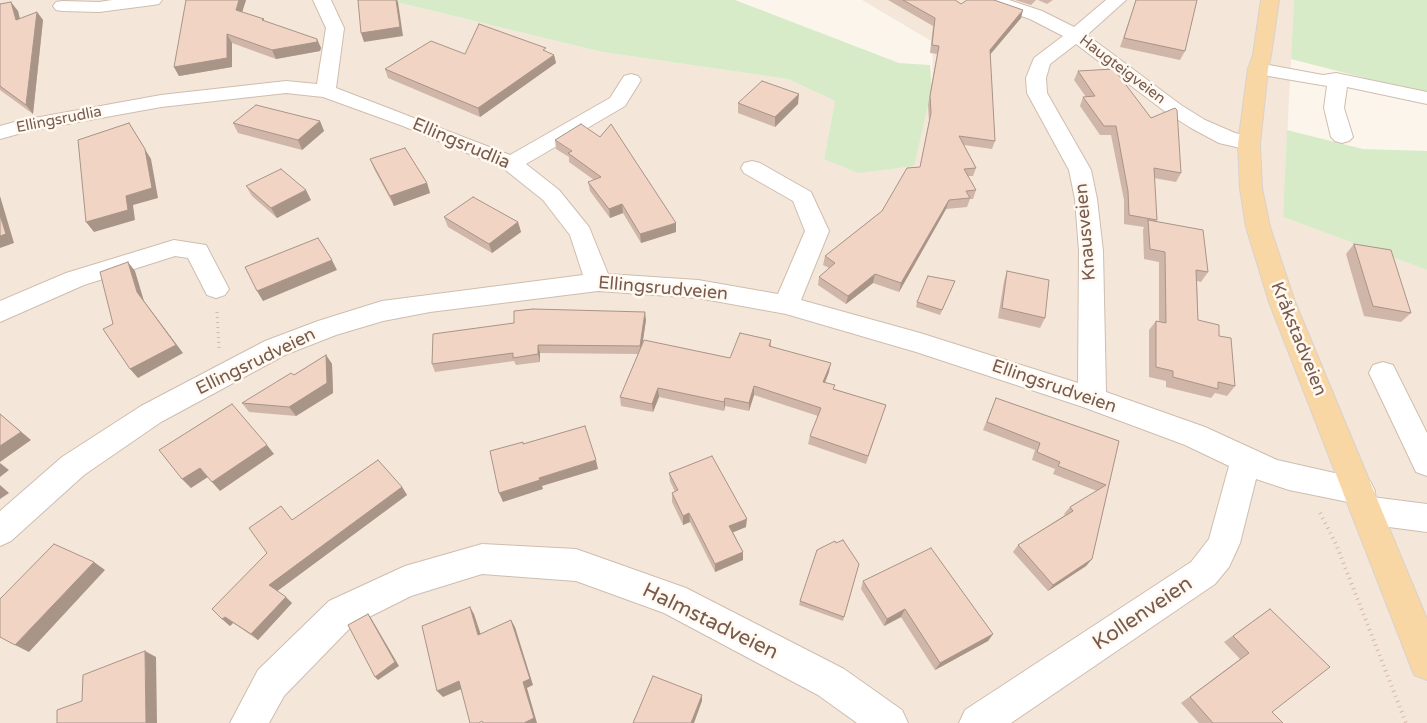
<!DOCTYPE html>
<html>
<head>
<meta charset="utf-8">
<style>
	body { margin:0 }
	canvas { display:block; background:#fcf5eb }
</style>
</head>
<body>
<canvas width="1427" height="723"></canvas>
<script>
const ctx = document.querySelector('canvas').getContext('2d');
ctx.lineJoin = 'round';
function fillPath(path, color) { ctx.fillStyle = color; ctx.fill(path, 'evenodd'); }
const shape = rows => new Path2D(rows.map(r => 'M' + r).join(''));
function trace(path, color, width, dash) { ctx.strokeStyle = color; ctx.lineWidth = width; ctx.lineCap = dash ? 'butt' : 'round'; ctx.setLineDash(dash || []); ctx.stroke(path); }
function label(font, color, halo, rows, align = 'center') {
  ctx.font = font + ' "Varela Round",sans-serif'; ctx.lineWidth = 5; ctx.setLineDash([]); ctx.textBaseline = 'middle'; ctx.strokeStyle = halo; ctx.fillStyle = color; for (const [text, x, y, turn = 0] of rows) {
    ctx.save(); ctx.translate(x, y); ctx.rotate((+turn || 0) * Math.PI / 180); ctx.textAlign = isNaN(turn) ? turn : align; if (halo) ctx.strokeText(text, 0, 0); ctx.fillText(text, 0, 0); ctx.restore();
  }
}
fillPath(shape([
	[0,0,388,0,602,52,788,79,835,101,824,159,932,88,933,42,862,0,1294,0,1283,217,1427,270,1427,723,0,723]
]), '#f4e7d9');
fillPath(shape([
	[388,0,735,0,899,63,930,65,932,88,914,166,858,173,824,159,835,101,788,79,602,52],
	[1294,0,1427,0,1427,94,1291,59],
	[1287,130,1363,149,1427,151,1427,270,1283,217]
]), '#d7ebc8');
const minor = shape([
	[112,0,162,0,159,4,153,5,99,12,62,11,56,10,53,6,56,2,62,1,99,2,112,0],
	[313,0,331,0,344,28,336,88,510,155,610,98,624,76,631,74,638,76,641,80,625,106,526,164,559,190,589,227,608,274,698,280,778,294,805,231,793,201,744,173,741,168,744,163,752,161,760,163,811,192,829,231,801,300,920,333,1078,383,1079,251,1075,199,1069,170,1027,93,1026,78,1034,58,1063,36,1030,19,986,4,983,0,1009,0,1042,11,1074,27,1106,0,1126,0,1087,35,1181,105,1205,120,1235,133,1257,139,1260,144,1257,149,1249,150,1219,143,1191,128,1167,113,1076,44,1050,64,1046,78,1047,93,1091,170,1097,199,1103,251,1106,392,1205,427,1277,460,1370,481,1375,491,1372,497,1427,504,1427,532,1366,524,1355,520,1350,510,1353,503,1289,490,1256,479,1240,543,1229,567,1215,584,1011,723,959,723,965,710,1191,562,1209,539,1229,466,1185,445,1083,407,916,352,786,314,698,298,598,291,430,312,383,321,336,335,285,355,161,422,84,475,11,541,0,546,0,511,62,457,141,406,265,341,318,321,382,301,583,275,570,235,543,200,503,168,403,126,323,97,286,93,161,107,29,131,0,139,0,126,18,121,161,95,286,81,317,84,326,28,313,0],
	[1258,63,1323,75,1336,73,1427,92,1427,104,1347,87,1344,108,1353,137,1349,141,1342,143,1335,141,1331,137,1324,108,1327,86,1251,73,1248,69,1251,65,1258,63],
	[174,240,206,245,229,289,225,295,216,298,207,295,188,258,175,256,84,285,0,322,0,301,66,273,174,240],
	[1383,362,1393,365,1427,433,1427,476,1416,472,1369,373,1373,365,1383,362],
	[482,544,576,549,686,588,844,669,902,710,908,723,857,723,818,695,664,613,576,581,482,574,411,596,353,625,284,696,269,723,230,723,258,670,329,601,405,566,482,544]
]);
const major = shape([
	[1261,0,1279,0,1271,55,1268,69,1260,144,1262,188,1270,227,1295,302,1427,619,1427,680,1414,675,1409,662,1269,302,1246,227,1240,188,1238,144,1248,69,1253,55,1261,0]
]);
trace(minor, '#cfbdaf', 2);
trace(major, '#d9d1cd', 2);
trace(shape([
	[217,312,219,348]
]), '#d7b7a5', 3, [1, 4]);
trace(shape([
	[1320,513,1336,544,1406,723]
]), '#d7b7a5', 4, [1, 4.5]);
fillPath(minor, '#fff');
fillPath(major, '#f9d7a5');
fillPath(shape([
	[246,0,242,12,264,19,264,21,317,39,321,48,320,51,276,59,232,43,232,67,179,76,174,67],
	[888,0,955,0,961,4,1021,18,990,55,995,141,992,149,964,145,976,168,973,176,968,176,976,190,973,199,970,199,967,207,946,209,899,292,873,283,846,304,818,285,819,277,829,268,823,265,825,256,882,211,920,167,929,121,928,105,937,54,930,53,933,26],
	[1015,0,1036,0,1031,5],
	[1038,0,1053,0,1047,4],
	[1136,0,1197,0,1185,51,1180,60,1120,47],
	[0,4,18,11,20,19,37,12,43,20,33,114,0,90],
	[547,52,554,55,556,63,480,117,388,78,385,69,465,54],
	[1078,71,1181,173,1176,182,1154,178,1157,220,1156,221,1208,272,1201,282,1197,281,1198,320,1219,336,1235,386,1227,396,1215,393,1211,398,1166,387,1166,381,1149,377,1149,330,1156,321,1159,322,1159,262,1144,259,1143,230,1144,227,1124,224,1124,200,1111,135,1100,135,1080,106,1083,97,1086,97,1074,80],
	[738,103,798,104,775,127,738,113],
	[320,121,324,131,302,150,238,133,233,123],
	[555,140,676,223,676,232,641,243,623,213,610,218,590,191,588,182,594,180,569,162,569,157,556,149],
	[370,159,427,183,430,193,394,206,374,169],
	[246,186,311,200,277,218,252,196],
	[444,217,518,222,521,232,492,253,448,227],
	[1354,244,1411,313,1401,322,1364,316,1346,254],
	[1007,271,1045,318,1040,328,998,318,1004,281],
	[955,281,940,315,916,307,917,302],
	[646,320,642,345,730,358,771,340,771,346,829,372,825,382,834,389,886,405,866,464,808,444,810,436,818,416,754,395,749,411,725,406,724,411,659,397,653,412,621,406,620,397,638,354,540,353,540,362,516,365,514,361,435,372,432,364],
	[326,355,332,364,333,393,296,416,249,412,242,403,294,375],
	[996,398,1119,441,1092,559,1086,566,1048,591,1013,552,1018,545,1065,515,1064,514,1070,507,1097,491,1053,474,1055,469,1032,460,1035,450,983,430],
	[669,473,746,527,733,532,743,552,743,560,715,572,690,522,683,525,672,502,672,493,675,492,670,481],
	[402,487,407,495,277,591,292,603,258,640,233,623,230,626,222,619,267,553,292,520],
	[836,543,859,564,843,621,799,605,800,601],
	[863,581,993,634,988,641,935,670,901,617,884,626,861,589],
	[1270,609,1272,712,1283,723,1199,723,1181,703,1240,659,1224,642]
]), '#cfb6a8');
fillPath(shape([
	[239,0,246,0,240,19,236,10],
	[396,0,397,0,398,2,403,36,364,42,361,33],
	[11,2,18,11,22,29,16,20],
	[1023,10,1021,18,987,58,990,50],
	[37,12,43,20,33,114,26,105],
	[227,34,232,43,232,67,179,76,174,67],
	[317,39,321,48,320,51,276,59,272,50],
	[554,55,556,63,480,117,478,108],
	[799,94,798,104,775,127,775,117],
	[320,121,324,131,302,150,298,140],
	[129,123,151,159,158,198,133,205,135,220,94,232,86,222,126,196],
	[427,183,430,193,394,206,390,196],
	[306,190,311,200,277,218,271,208],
	[0,196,14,243,0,248],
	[949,200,946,209,899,292,901,283],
	[622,204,623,213,610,218,609,209],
	[518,222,521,232,492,253,489,244],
	[676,223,676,232,641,243,640,234],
	[332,260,337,270,263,301,257,291],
	[128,262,135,271,144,301,183,353,138,378,130,369,137,292],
	[875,274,873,283,846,304,848,296],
	[645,312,646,320,641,354,640,346],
	[538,345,540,353,540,362,538,354],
	[326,355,332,364,333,393,296,416,289,407],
	[831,363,829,372,822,390,823,382],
	[754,386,754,395,749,411,749,403],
	[658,388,659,397,653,412,652,404],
	[725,398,725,406,724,411,724,402],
	[0,414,31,440,0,462],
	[267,445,274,454,220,491,212,482],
	[596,460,598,469,542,486,543,489,503,502,499,493,539,478],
	[0,463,9,470,0,477],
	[200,468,208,477,191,488,182,479],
	[0,485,9,493,0,499],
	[402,487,407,495,276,592,269,585],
	[689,513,690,522,683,525,683,516],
	[747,519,746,527,729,534,729,526],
	[743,552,743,560,715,572,715,564],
	[1092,559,1086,566,1048,591,1053,585],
	[94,562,105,570,29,652,15,645],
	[286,597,292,603,258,640,251,634],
	[470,607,474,614,483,641,478,635],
	[905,609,901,617,884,626,887,619],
	[368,614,371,618,399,666,378,680,375,677],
	[225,617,233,623,230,626,222,619],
	[511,620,515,627,533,685,527,688,537,723,524,723,523,682],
	[993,634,988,641,935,670,940,663],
	[145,651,156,657,157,723,146,723],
	[459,681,464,688,443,697,437,691],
	[702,695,702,701,694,723,691,723]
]), '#a99488');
const building = shape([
	[186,0,239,0,236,10,264,19,262,20,317,39,317,42,272,50,227,34,227,58,174,67,186,0],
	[358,0,396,0,400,27,361,33,358,0],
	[903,0,955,0,961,4,967,0,994,0,1023,10,990,50,995,141,959,136,976,168,964,169,976,190,966,191,970,198,949,200,901,283,875,274,848,296,819,277,835,263,825,256,882,211,907,168,920,167,931,113,930,96,939,46,932,45,935,18,903,0],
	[1136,0,1197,0,1185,51,1124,38,1136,0],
	[11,2,16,20,37,12,26,105,0,86,0,4,11,2],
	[479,24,546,48,543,50,554,55,478,108,385,69,431,41,465,54,479,24],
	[1114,69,1151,118,1175,108,1177,110,1181,173,1154,168,1157,220,1129,215,1128,191,1116,126,1104,126,1083,97,1095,96,1078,71,1114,69],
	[762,81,799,94,775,117,738,103,762,81],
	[256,105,320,121,298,140,233,123,256,105],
	[129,123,145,149,152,188,126,196,128,210,86,222,78,140,129,123],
	[581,124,600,137,611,124,676,223,640,234,622,204,609,209,588,182,601,177,568,153,572,151,555,140,581,124],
	[405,148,427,183,390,196,370,159,405,148],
	[281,169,306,190,271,208,246,186,281,169],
	[473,197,518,222,489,244,444,217,473,197],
	[0,215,6,234,0,236,0,215],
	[1148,220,1203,230,1208,272,1196,270,1198,320,1219,325,1219,336,1231,338,1235,386,1218,382,1218,389,1173,377,1173,371,1156,367,1156,321,1166,323,1165,252,1150,249,1148,220],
	[318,238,332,260,257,291,245,267,318,238],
	[1354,244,1391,250,1411,313,1373,306,1354,244],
	[128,262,137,292,176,345,130,369,103,329,113,324,100,272,128,262],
	[1007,271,1049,280,1045,318,1002,308,1007,271],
	[928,276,955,281,942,310,917,302,928,276],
	[533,309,645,312,640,346,538,345,538,354,513,358,513,353,432,364,433,334,514,323,514,311,533,309],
	[740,333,771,340,769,346,831,363,823,382,835,385,833,389,886,405,868,456,810,436,821,408,754,386,749,403,725,398,724,402,658,388,652,404,620,397,644,340,730,358,740,333],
	[326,355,327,383,289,407,242,403,291,373,294,375,326,355],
	[996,398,1119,441,1092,559,1053,585,1018,545,1073,511,1070,507,1106,485,1058,466,1060,462,1037,452,1040,443,987,422,996,398],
	[232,404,267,445,212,482,200,468,182,479,159,450,232,404],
	[0,414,21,432,0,446,0,414],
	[585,426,596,460,539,478,540,480,499,493,490,451,523,442,523,444,585,426],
	[712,456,747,519,729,526,743,552,715,564,689,513,683,516,672,493,678,490,669,473,712,456],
	[378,460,402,487,269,585,286,597,251,634,225,617,222,619,212,609,267,553,249,528,281,506,292,520,378,460],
	[843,540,859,564,844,617,800,601,817,550,835,541,836,543,843,540],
	[54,544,94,562,15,645,0,637,0,599,54,544],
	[931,548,993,634,940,663,905,609,887,619,863,581,931,548],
	[470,607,478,635,511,620,530,679,523,682,534,718,524,723,483,723,482,721,479,723,470,723,459,681,437,691,422,626,470,607],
	[1270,609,1330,667,1272,712,1283,723,1213,723,1190,697,1249,653,1233,636,1270,609],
	[368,614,395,662,375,677,348,625,368,614],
	[145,651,146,723,57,723,57,710,82,701,83,675,145,651],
	[653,676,702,695,691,723,633,723,653,676]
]);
fillPath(building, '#f1d4c3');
trace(building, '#a99488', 1);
label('15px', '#785b4d', '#fff9f1', [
	["Haugteigveien",1122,70,37],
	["Ellingsrudlia",59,120,-11]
]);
label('18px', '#785b4d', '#fff9f1', [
	["Ellingsrudlia",461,144,23],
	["Knausveien",1086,232,-95],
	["Ellingsrudveien",663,289,5],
	["Kråkstadveien",1298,339,68],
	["Ellingsrudveien",256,362,-26],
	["Ellingsrudveien",1054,387,19]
]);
label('21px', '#785b4d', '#fff9f1', [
	["Kollenveien",1143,614,-34],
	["Halmstadveien",710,622,26]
]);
</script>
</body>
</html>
